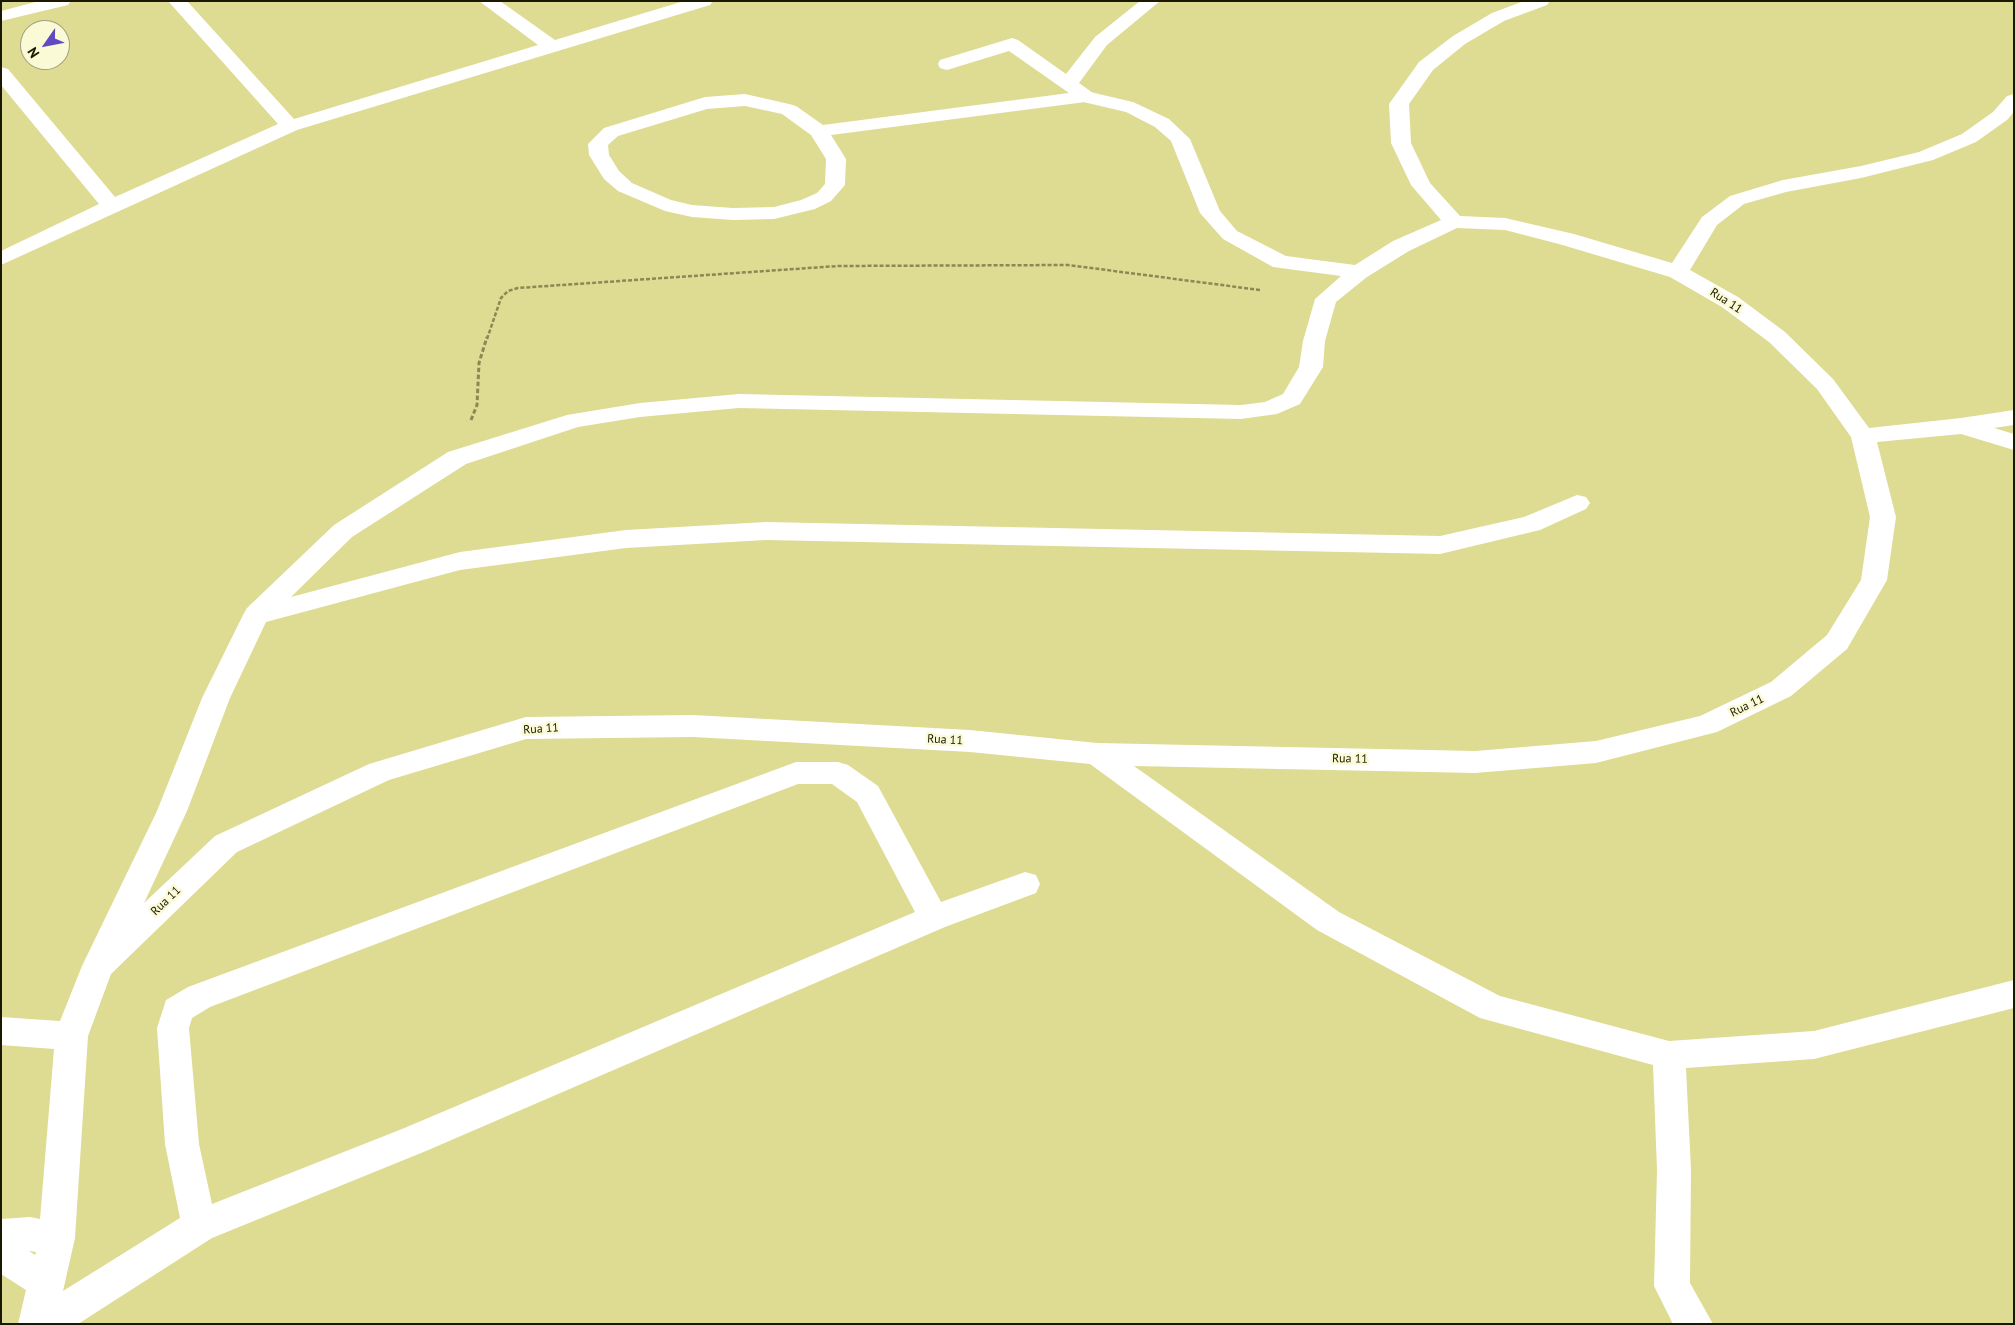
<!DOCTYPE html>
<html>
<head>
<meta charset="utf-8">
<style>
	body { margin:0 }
	#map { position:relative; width:2015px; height:1325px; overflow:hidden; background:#dedb92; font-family:"PT Sans",sans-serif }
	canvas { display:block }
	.frame { position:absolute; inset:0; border:2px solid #1a1800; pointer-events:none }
	.north { position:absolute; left:20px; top:20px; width:50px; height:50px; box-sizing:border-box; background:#fbfad6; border:1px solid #a1a080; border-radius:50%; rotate:237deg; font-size:14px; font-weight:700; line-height:20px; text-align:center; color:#1a1800 }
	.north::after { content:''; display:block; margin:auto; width:18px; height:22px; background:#5f4ac2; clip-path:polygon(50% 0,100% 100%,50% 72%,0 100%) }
</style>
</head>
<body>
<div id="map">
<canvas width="2015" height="1325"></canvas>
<div class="frame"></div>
<div class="north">N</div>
</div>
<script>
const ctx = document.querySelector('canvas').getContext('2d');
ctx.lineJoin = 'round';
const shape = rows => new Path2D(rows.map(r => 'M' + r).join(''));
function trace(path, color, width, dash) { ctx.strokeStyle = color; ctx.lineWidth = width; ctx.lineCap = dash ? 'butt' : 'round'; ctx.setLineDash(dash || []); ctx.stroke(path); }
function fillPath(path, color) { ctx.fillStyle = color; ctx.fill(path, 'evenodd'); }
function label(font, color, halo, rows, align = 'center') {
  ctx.font = font + ' "PT Sans",sans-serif'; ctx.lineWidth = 5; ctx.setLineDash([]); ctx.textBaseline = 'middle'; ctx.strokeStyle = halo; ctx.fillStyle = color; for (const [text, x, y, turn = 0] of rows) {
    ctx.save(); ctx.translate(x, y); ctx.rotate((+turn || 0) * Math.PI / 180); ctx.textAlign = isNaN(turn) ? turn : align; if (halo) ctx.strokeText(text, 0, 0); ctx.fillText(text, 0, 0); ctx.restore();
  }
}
trace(shape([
	[487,339,501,298,508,291,518,288,838,266,1068,265,1260,290]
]), '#8b8854', 2.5, [4, 2]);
trace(shape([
	[471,420,477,405,479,363,487,337]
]), '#8b8854', 3, [4.5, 2.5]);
fillPath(shape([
	[1140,1,1160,1,1107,45,1079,83,1093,93,1096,97,1093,101,831,135,846,159,845,185,831,201,815,209,774,219,733,220,692,217,665,211,618,191,604,179,589,155,588,144,604,128,705,97,745,94,789,104,796,106,823,125,1069,93,1009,51,947,70,940,68,938,64,940,60,1012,38,1018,40,1066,74,1095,37,1140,1],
	[745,106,782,114,811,135,826,159,825,184,817,193,801,200,774,207,733,208,692,205,671,200,632,183,619,171,609,155,608,145,618,136,707,109,745,106]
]), '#fff');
fillPath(shape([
	[39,1,71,1,68,5,1,21,1,11,39,1],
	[168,1,187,1,294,119,538,45,479,1,500,1,555,40,684,1,713,1,710,5,297,130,1,265,1,251,99,204,1,85,1,67,8,69,115,197,278,124,168,1],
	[1524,1,1550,1,1547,5,1504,21,1465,44,1433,70,1409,104,1411,143,1430,183,1460,216,1505,218,1574,234,1672,263,1702,217,1730,196,1783,180,1861,166,1919,152,1962,134,1993,112,2007,96,2014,94,2014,112,2007,120,1976,142,1933,160,1861,178,1786,192,1744,204,1717,225,1690,270,1738,297,1785,332,1833,379,1869,428,1961,418,2014,410,2014,425,1994,428,2014,434,2014,450,1961,434,1877,442,1896,517,1887,580,1847,649,1791,696,1717,732,1596,763,1475,773,1134,766,1339,912,1500,996,1669,1041,1814,1031,2014,980,2014,1008,1814,1059,1686,1068,1691,1170,1690,1283,1713,1324,1673,1324,1654,1286,1657,1170,1653,1065,1480,1018,1317,930,1090,764,970,752,693,737,526,739,389,780,237,852,111,974,88,1036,75,1238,63,1291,180,1218,165,1144,157,1028,166,1000,188,987,796,762,838,762,848,765,878,786,941,902,1025,872,1036,875,1040,884,1036,893,945,927,426,1151,212,1238,78,1324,18,1324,26,1290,1,1274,1,1219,30,1217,40,1219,54,1049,1,1045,1,1017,60,1021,82,966,157,811,202,698,243,615,247,608,334,525,448,452,567,415,640,403,739,394,1241,405,1265,402,1283,394,1299,367,1303,341,1315,299,1341,276,1273,267,1223,239,1200,213,1171,141,1155,127,1126,112,1079,101,1076,97,1079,93,1086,91,1133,102,1169,119,1190,139,1220,211,1237,231,1286,256,1355,265,1393,241,1441,220,1411,185,1391,143,1389,104,1419,62,1453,36,1492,13,1524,1],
	[1457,228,1505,230,1559,244,1670,277,1722,307,1769,342,1817,389,1851,437,1870,517,1861,580,1827,635,1771,682,1700,716,1596,741,1475,751,1097,743,970,730,693,715,526,717,369,764,215,836,144,903,187,811,230,698,266,622,460,570,626,548,766,540,1440,554,1540,530,1586,509,1590,503,1586,497,1577,495,1524,517,1440,536,766,522,626,530,460,552,291,597,352,537,466,464,578,427,640,417,739,408,1241,419,1277,414,1300,404,1323,367,1325,341,1336,302,1367,277,1409,251,1457,228],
	[798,784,832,784,857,802,915,912,402,1129,212,1204,199,1144,189,1028,192,1018,210,1007,798,784],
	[29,1251,36,1252,35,1255,29,1251]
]), '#fff');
label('12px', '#1a1800', '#fbfad6', [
	["Rua 11",1726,301,33],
	["Rua 11",1747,706,-26],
	["Rua 11",541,729,-4],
	["Rua 11",945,740,3],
	["Rua 11",1350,759,1],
	["Rua 11",166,901,-44]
]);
</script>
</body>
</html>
